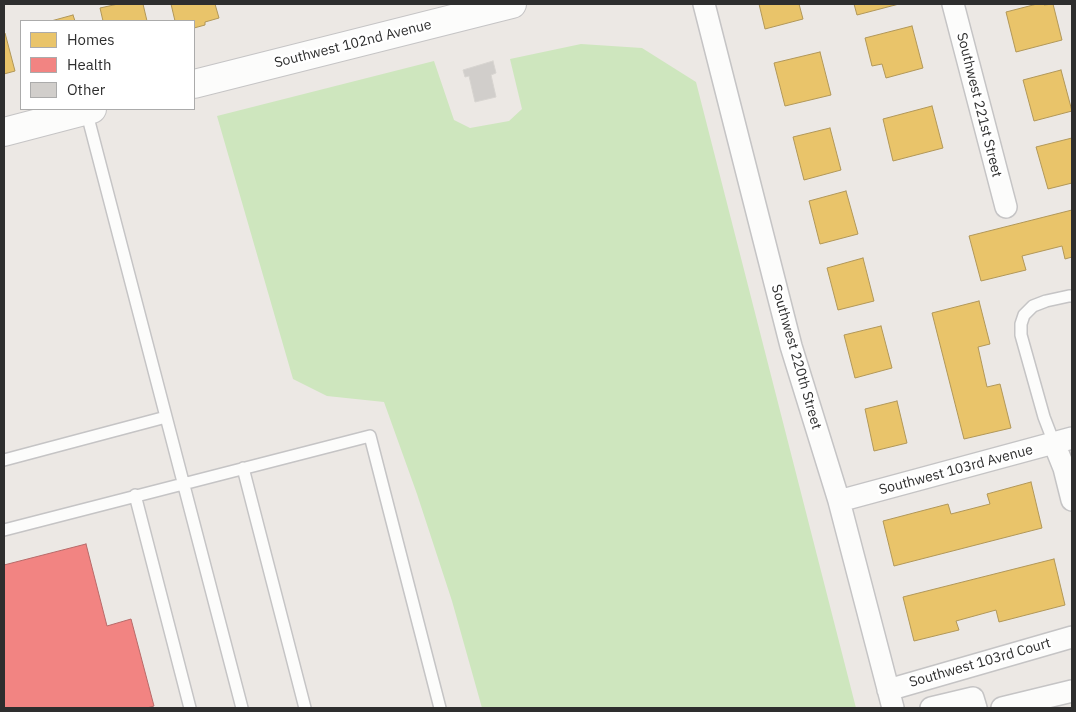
<!DOCTYPE html>
<html>
<head>
<meta charset="utf-8">
<style>
	body { margin:0 }
	#map { position:relative; width:1076px; height:712px; overflow:hidden; background:#ece8e4; font-family:"IBM Plex Sans",sans-serif }
	canvas { display:block }
	.frame { position:absolute; inset:0; border:5px solid #2e2e2e; pointer-events:none }
	.legend { position:absolute; left:20px; top:20px; width:175px; height:90px; box-sizing:border-box; background:#fff; border:1px solid #ababab; margin:0; padding:6px 9px; list-style:none; font-size:15px; color:#2e2e2e }
	.legend li { display:flex; align-items:center; gap:10px; height:25px }
	.legend b { width:25px; border:1px solid #ababab }
</style>
</head>
<body>
<div id="map">
<canvas width="1076" height="712"></canvas>
<div class="frame"></div>
<ul class="legend">
<li><b style="height:14px;background:#e9c46a"></b>Homes</li>
<li><b style="height:14px;background:#f28482"></b>Health</li>
<li><b style="height:14px;background:#d1cecb"></b>Other</li>
</ul>
</div>
<script>
const ctx = document.querySelector('canvas').getContext('2d');
ctx.lineJoin = 'round';
function fillPath(path, color) { ctx.fillStyle = color; ctx.fill(path, 'evenodd'); }
const shape = rows => new Path2D(rows.map(r => 'M' + r).join(''));
function trace(path, color, width, dash) { ctx.strokeStyle = color; ctx.lineWidth = width; ctx.lineCap = dash ? 'butt' : 'round'; ctx.setLineDash(dash || []); ctx.stroke(path); }
function label(font, color, halo, rows, align = 'center') {
  ctx.font = font + ' "IBM Plex Sans",sans-serif'; ctx.lineWidth = 5; ctx.setLineDash([]); ctx.textBaseline = 'middle'; ctx.strokeStyle = halo; ctx.fillStyle = color; for (const [text, x, y, turn = 0] of rows) {
    ctx.save(); ctx.translate(x, y); ctx.rotate((+turn || 0) * Math.PI / 180); ctx.textAlign = isNaN(turn) ? turn : align; if (halo) ctx.strokeText(text, 0, 0); ctx.fillText(text, 0, 0); ctx.restore();
  }
}
fillPath(shape([
	[581,44,642,48,696,82,856,708,482,708,452,601,417,494,384,402,327,396,293,379,217,116,434,61,454,120,470,128,509,121,522,109,510,59]
]), '#cee6be');
const homes = shape([
	[118,4,143,4,147,21,103,21,100,8,118,4],
	[171,4,215,4,219,18,205,22,205,25,194,28,194,21,175,21,171,4],
	[759,4,799,4,803,19,765,29,759,4],
	[854,4,899,4,857,15,854,4],
	[1037,4,1044,4,1044,5,1053,4,1062,40,1016,52,1006,12,1037,4],
	[73,15,75,21,51,21,73,15],
	[912,26,923,68,886,78,882,64,872,66,865,38,912,26],
	[4,33,5,33,15,71,4,74,4,33],
	[820,52,831,95,785,106,774,63,820,52],
	[1061,70,1072,111,1034,121,1023,80,1061,70],
	[932,106,943,148,893,161,883,119,932,106],
	[830,128,841,170,804,180,793,137,830,128],
	[1072,138,1072,183,1048,189,1036,147,1072,138],
	[846,191,858,234,820,244,809,201,846,191],
	[1072,210,1072,257,1065,259,1062,246,1022,256,1026,270,981,281,969,236,1072,210],
	[863,258,874,301,838,310,827,268,863,258],
	[979,301,990,344,978,347,987,387,1000,384,1011,428,964,439,932,313,979,301],
	[881,326,892,368,855,378,844,335,881,326],
	[897,401,907,443,874,451,865,409,897,401],
	[1031,482,1042,528,894,566,883,521,948,504,951,514,990,504,987,494,1031,482],
	[1054,559,1065,605,999,622,996,610,956,621,959,630,914,641,903,597,1054,559]
]);
fillPath(homes, '#e9c46a');
trace(homes, '#b19758', 1);
const health = shape([
	[86,544,107,626,131,619,154,706,147,708,4,708,4,565,86,544]
]);
fillPath(health, '#f28482');
trace(health, '#b76a69', 1);
const building = shape([
	[493,61,496,73,491,75,496,97,475,102,469,76,465,77,463,70,493,61]
]);
fillPath(building, '#d1cecb');
trace(building, '#d7d4d0', 1);
const lane = shape([
	[86,110,242,708],
	[1054,443,1044,417,1021,335,1021,324,1024,315,1033,306,1046,301,1069,296,1072,296],
	[4,460,166,417],
	[243,468,305,708],
	[135,495,190,708],
	[4,530,370,436,440,708]
]);
const street = shape([
	[704,4,791,346,839,501,893,708],
	[953,4,1006,207],
	[1054,443,1064,468,1072,500],
	[839,501,1072,438],
	[888,690,1072,637],
	[931,708,973,698,976,708],
	[1002,708,1072,691]
]);
const secondary = shape([
	[194,84,512,4],
	[4,132,92,109]
]);
trace(lane, '#c5c4c5', 14);
trace(street, '#c5c4c5', 24);
trace(secondary, '#c5c4c5', 30);
trace(lane, '#fcfcfb', 11);
trace(street, '#fcfcfb', 21);
trace(secondary, '#fcfcfb', 28);
label('14px', '#2e2e2e', '#fff', [
	["Southwest 102nd Avenue",353,44,-14],
	["Southwest 221st Street",979,105,76],
	["Southwest 220th Street",796,357,74],
	["Southwest 103rd Avenue",956,470,-15],
	["Southwest 103rd Court",980,663,-16]
]);
</script>
</body>
</html>
